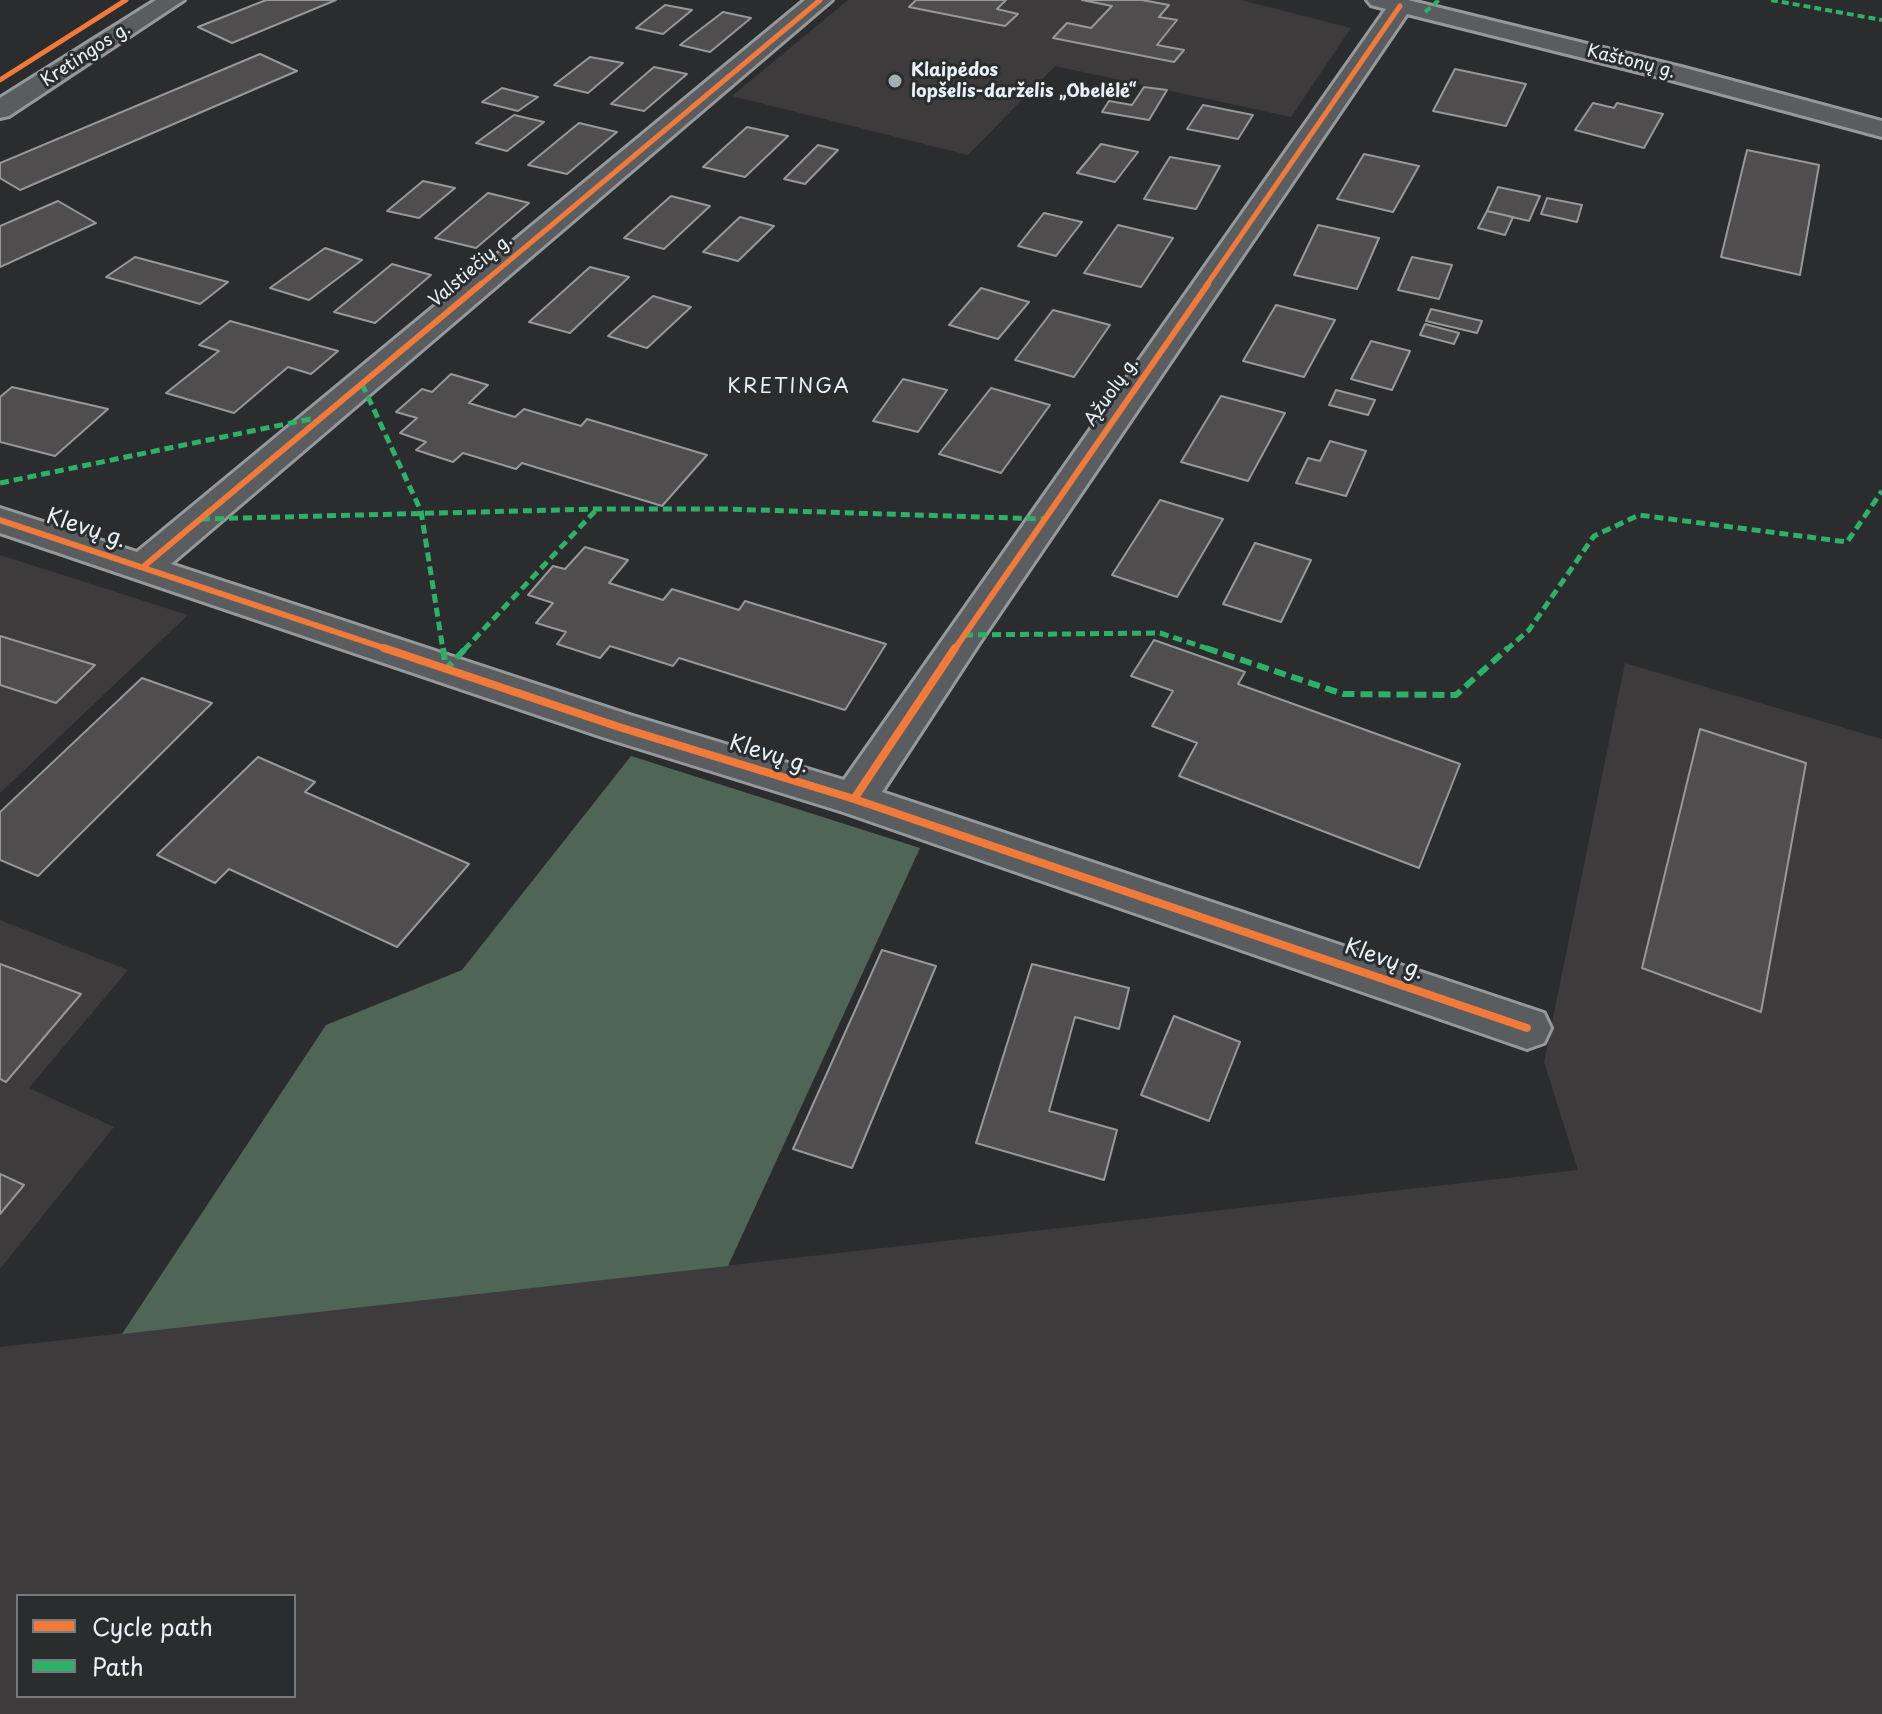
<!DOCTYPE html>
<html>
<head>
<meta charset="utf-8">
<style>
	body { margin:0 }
	#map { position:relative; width:1882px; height:1714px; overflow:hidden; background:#2b2c2d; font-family:"Playpen Sans",sans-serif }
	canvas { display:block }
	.legend { position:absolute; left:16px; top:1594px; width:280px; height:104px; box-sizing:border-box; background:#2a2d2e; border:2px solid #767b7f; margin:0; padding:10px 14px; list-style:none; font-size:24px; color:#e8f1f8 }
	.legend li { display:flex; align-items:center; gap:16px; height:40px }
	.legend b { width:40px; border:2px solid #767b7f }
</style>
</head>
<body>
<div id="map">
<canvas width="1882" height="1714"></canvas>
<ul class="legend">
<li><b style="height:10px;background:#f17a3a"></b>Cycle path</li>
<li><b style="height:10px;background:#2db169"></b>Path</li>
</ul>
</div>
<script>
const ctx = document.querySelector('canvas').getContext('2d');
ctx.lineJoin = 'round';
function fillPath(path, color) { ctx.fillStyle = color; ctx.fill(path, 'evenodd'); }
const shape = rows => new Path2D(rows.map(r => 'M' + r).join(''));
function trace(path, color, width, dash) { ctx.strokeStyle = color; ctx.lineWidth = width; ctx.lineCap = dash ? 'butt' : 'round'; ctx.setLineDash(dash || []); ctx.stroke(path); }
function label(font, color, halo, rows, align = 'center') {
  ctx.font = font + ' "Playpen Sans",sans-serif'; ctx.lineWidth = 6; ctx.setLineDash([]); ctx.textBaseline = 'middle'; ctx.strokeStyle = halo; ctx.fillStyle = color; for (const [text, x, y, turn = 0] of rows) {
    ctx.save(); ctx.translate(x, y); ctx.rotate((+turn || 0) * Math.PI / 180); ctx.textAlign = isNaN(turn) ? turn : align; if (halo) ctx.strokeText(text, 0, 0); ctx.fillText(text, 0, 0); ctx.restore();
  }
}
fillPath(shape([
	[848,0,1241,0,1351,28,1291,117,1055,66,968,155,732,96],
	[0,555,188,615,0,793],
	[1625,663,1882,739,1882,1714,0,1714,0,1347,1578,1170,1544,1062],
	[18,1596,294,1596,294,1696,18,1696],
	[0,920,128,970,29,1088,114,1127,0,1269]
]), '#3d3b3c');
fillPath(shape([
	[631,756,920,848,728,1266,122,1334,326,1025,462,970]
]), '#4f6657');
const building = shape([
	[266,0,336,0,232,43,198,27,266,0],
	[916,0,1006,0,997,9,1018,14,1005,26,909,7,916,0],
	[1082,0,1142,0,1169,5,1159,17,1177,20,1157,45,1184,50,1174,62,1053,38,1067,23,1091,28,1112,6,1082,0],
	[665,5,692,10,663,34,636,28,665,5],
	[723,12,751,18,710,52,680,45,723,12],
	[260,54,297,71,20,190,0,178,0,163,260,54],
	[590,57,623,63,588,93,554,85,590,57],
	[654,67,687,74,644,111,611,104,654,67],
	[1455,69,1526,84,1506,126,1433,111,1455,69],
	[1144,87,1167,90,1149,120,1102,112,1109,101,1132,105,1144,87],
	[502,88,538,97,518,111,482,102,502,88],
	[1593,103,1614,108,1617,103,1663,114,1644,148,1575,130,1593,103],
	[1203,105,1253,115,1238,139,1187,129,1203,105],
	[514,115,544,122,507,151,476,143,514,115],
	[579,123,617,132,567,174,528,165,579,123],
	[747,127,788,136,745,177,703,167,747,127],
	[1101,144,1138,152,1115,182,1077,173,1101,144],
	[818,145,838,150,805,184,784,179,818,145],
	[1747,150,1819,165,1800,275,1721,257,1747,150],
	[1364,154,1419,166,1393,212,1337,199,1364,154],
	[1170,157,1220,166,1196,209,1144,199,1170,157],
	[423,181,455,188,419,218,387,211,423,181],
	[1498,187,1540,196,1529,221,1487,211,1498,187],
	[488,193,529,203,476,248,435,238,488,193],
	[671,196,710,206,664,249,624,238,671,196],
	[1547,198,1582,205,1577,222,1541,214,1547,198],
	[58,201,96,223,0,267,0,226,58,201],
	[1487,211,1513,217,1505,235,1478,228,1487,211],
	[1044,213,1082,222,1056,256,1018,246,1044,213],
	[740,217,774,226,738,261,703,252,740,217],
	[1118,225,1173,238,1141,287,1084,273,1118,225],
	[1318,225,1379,238,1357,289,1294,275,1318,225],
	[325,248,362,260,309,300,270,288,325,248],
	[135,257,228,282,200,304,106,277,135,257],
	[1412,257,1452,265,1439,299,1398,290,1412,257],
	[392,264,431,275,375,323,334,312,392,264],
	[590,267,629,277,570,333,529,322,590,267],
	[981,288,1029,302,998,339,949,325,981,288],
	[653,296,691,307,647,348,608,336,653,296],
	[1276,305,1335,320,1304,377,1243,361,1276,305],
	[1431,309,1482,321,1477,333,1426,321,1431,309],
	[1053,310,1110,325,1074,377,1015,360,1053,310],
	[230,321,338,351,311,374,288,367,234,413,166,393,219,351,199,345,230,321],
	[1425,324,1459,333,1454,344,1420,335,1425,324],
	[1371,341,1410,351,1392,390,1351,379,1371,341],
	[451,374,488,385,469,403,515,417,524,409,581,426,587,419,707,455,662,506,522,463,516,469,463,453,453,462,416,450,426,442,400,433,417,418,396,412,422,389,432,392,451,374],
	[903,379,947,390,918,432,873,421,903,379],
	[12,387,108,409,55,456,0,442,0,397,12,387],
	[991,388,1050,405,1001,473,939,454,991,388],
	[1336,390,1375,400,1368,415,1329,405,1336,390],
	[1221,396,1285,413,1248,481,1181,462,1221,396],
	[1330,441,1366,451,1346,496,1296,483,1308,458,1320,461,1330,441],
	[1160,500,1223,519,1177,597,1112,575,1160,500],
	[1255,543,1311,560,1281,622,1223,604,1255,543],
	[585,547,628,560,609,583,663,600,672,589,739,610,745,601,886,644,845,710,679,658,673,666,610,646,600,658,557,644,566,632,536,623,553,603,528,595,553,566,565,569,585,547],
	[0,636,95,665,56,703,0,685,0,636],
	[1154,640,1245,672,1238,684,1460,764,1419,868,1179,776,1197,743,1152,726,1173,691,1131,676,1154,640],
	[142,678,212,703,38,876,0,860,0,812,142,678],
	[1700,729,1806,763,1761,1012,1642,968,1700,729],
	[258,757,315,782,305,792,469,864,397,947,229,869,215,883,157,855,258,757],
	[882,950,936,966,852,1168,793,1149,882,950],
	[0,964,81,994,6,1082,0,1079,0,964],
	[1032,964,1129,988,1119,1029,1075,1017,1049,1111,1117,1130,1104,1180,976,1143,1032,964],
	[1174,1016,1240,1042,1209,1121,1141,1095,1174,1016],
	[0,1174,24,1185,0,1214,0,1174]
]);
fillPath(building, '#4f4d4d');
trace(building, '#96989a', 2);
const street = shape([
	[156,0,184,0,9,116,0,118,0,98,156,0],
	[805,0,832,0,171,564,630,715,844,780,1386,9,1371,5,1367,0,1408,0,1685,68,1882,121,1882,137,1667,79,1407,14,978,645,882,792,1544,1013,1551,1028,1544,1043,1527,1049,843,812,605,738,0,533,0,508,137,552,805,0]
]);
trace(street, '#96989a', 6);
fillPath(street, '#5a5d60');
trace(shape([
	[1771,0,1882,20],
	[1425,12,1439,0]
]), '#2db169', 4, [7, 4]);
trace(shape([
	[362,384,421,511,443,650],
	[0,483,315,418],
	[201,519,597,509,727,509,1044,519],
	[964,635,1160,633,1212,650],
	[464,650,597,509],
	[1506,650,1529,630,1594,536,1639,515,1847,542,1882,491]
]), '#2db169', 5, [9, 5]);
trace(shape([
	[443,648,446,669,466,648],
	[1206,648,1343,694,1456,695,1508,648]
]), '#2db169', 6, [12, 6]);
trace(shape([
	[0,80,126,0],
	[479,286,820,0],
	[1206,286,1400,6]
]), '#f17a3a', 5);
trace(shape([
	[0,520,390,650],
	[143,567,481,284],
	[954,650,1208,284]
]), '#f17a3a', 6);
trace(shape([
	[384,648,619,727,854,799,1527,1028],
	[854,799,955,648]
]), '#f17a3a', 8);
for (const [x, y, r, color] of [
	[895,81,8,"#a6acb1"]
]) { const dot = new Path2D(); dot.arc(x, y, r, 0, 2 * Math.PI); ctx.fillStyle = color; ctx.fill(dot); trace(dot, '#2a2d2e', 3); }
label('18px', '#e8f1f8', '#2a2d2e', [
	["Kretingos g.",86,55,-33],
	["Kaštonų g.",1631,62,14],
	["Valstiečių g.",471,271,-40],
	["Ąžuolų g.",1112,392,-55]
]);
label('bold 18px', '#e8f1f8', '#2a2d2e', [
	["Klaipėdos",911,71],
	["lopšelis-darželis „Obelėlė“",911,92]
], 'left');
ctx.letterSpacing = '2px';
label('20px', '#e8f1f8', '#2a2d2e', [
	["KRETINGA",789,387]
]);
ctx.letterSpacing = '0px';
label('22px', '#e8f1f8', '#2a2d2e', [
	["Klevų g.",86,529,18],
	["Klevų g.",769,755,17],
	["Klevų g.",1384,960,19]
]);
</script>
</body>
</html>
